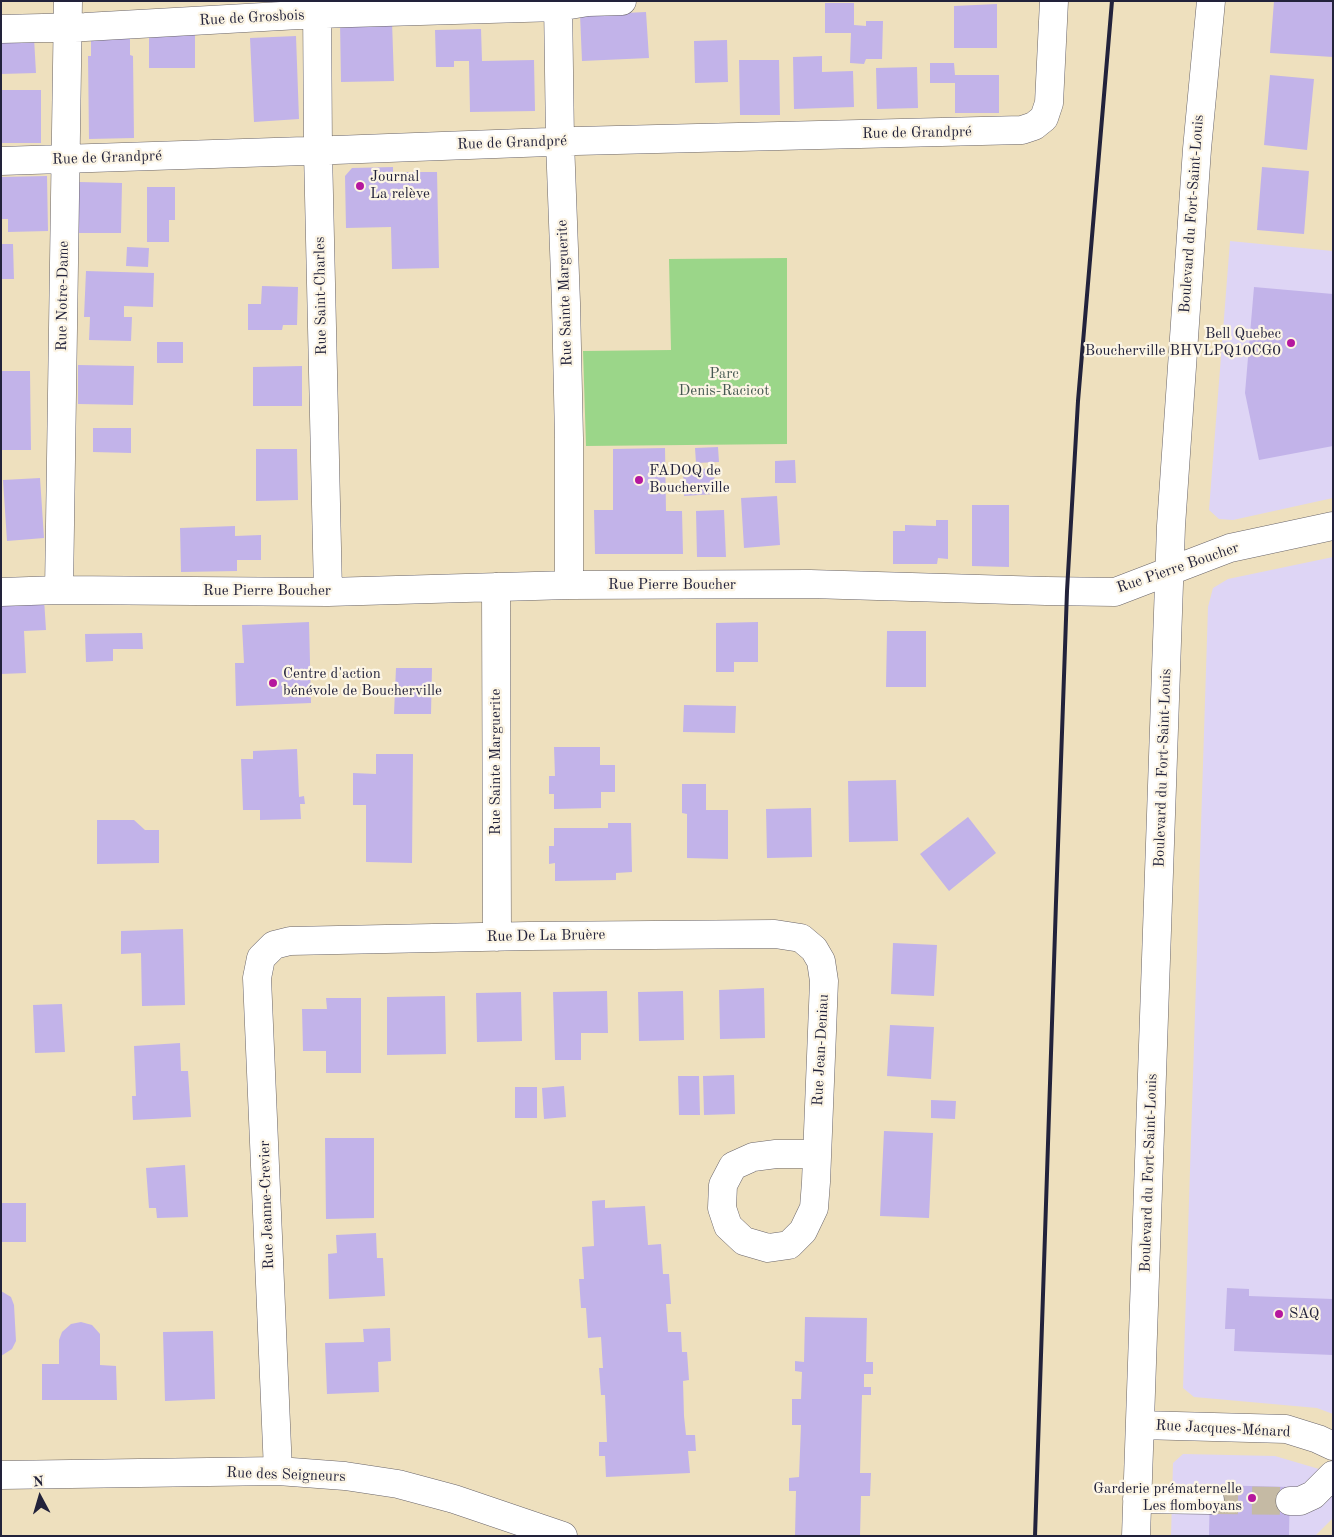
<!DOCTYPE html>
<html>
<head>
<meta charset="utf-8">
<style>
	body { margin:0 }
	#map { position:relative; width:1334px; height:1537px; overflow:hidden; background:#eee0be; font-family:"Old Standard TT",serif }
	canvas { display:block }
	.frame { position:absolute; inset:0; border:2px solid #22223b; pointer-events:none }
	.north { position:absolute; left:15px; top:1472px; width:50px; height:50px; -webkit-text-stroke:4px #fcf5e5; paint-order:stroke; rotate:354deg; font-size:14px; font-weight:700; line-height:20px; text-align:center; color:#22223b }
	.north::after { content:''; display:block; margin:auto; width:18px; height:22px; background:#22223b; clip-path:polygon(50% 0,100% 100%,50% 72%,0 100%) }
</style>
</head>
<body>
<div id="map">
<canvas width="1334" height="1537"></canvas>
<div class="frame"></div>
<div class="north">N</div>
</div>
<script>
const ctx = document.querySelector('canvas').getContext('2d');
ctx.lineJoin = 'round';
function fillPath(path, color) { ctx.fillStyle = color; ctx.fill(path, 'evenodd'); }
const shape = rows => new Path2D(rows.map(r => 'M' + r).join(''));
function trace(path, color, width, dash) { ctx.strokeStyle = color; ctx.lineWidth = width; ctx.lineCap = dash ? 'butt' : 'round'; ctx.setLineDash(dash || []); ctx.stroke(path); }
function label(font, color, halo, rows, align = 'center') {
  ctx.font = font + ' "Old Standard TT",serif'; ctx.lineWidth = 4.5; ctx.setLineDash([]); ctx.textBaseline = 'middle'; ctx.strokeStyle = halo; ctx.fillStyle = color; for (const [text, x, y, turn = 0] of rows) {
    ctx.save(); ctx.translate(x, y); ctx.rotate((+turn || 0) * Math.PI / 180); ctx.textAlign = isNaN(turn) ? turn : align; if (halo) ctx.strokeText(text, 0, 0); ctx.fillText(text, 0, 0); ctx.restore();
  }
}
fillPath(shape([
	[1230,241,1333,251,1333,498,1233,520,1219,519,1209,510],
	[1333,557,1333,1414,1317,1408,1194,1397,1183,1388,1208,607,1213,588,1228,579],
	[1183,1454,1275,1456,1319,1469,1333,1479,1333,1518,1315,1536,1171,1536,1173,1463]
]), '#ded5f5');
fillPath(shape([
	[787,258,787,444,586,446,583,351,671,350,669,259]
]), '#9bd689');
fillPath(shape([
	[1274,1,1333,1,1333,57,1270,53],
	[825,3,854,3,854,25,866,26,866,21,883,21,882,59,866,59,864,64,850,63,851,33,825,33],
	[997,4,997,48,954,48,954,6],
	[646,12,649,58,582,61,580,15],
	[392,21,394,81,341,82,340,22],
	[481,29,482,61,534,60,535,111,470,112,469,61,454,61,454,67,436,67,435,30],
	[149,31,195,31,195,68,149,68],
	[296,36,299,119,254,122,250,38],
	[91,37,130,37,130,55,133,56,134,138,89,139,88,56,91,56],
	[34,38,36,73,1,74,1,39],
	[727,40,728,82,695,83,694,41],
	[822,56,822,72,853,71,854,107,794,109,793,57],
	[739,60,779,60,780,115,740,115],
	[930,63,954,63,955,75,999,75,999,113,955,113,955,83,930,83],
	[917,67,918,108,877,109,876,68],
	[1270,75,1314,79,1307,150,1264,145],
	[1,90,41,90,41,143,1,143],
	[393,167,393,172,437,172,439,268,392,269,391,227,346,228,345,176,352,168],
	[1262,167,1309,171,1304,234,1257,230],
	[47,176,48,231,8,232,8,219,1,219,1,177],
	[79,182,122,183,121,233,78,233],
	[147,187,175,187,175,220,169,220,169,242,147,242],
	[1,244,13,244,14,279,1,279],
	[127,247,149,248,148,267,126,266],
	[86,271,154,273,153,307,124,306,124,317,132,317,131,341,89,340,90,317,84,317],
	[262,286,298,287,297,325,283,325,282,330,248,330,248,304,261,304],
	[1254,287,1333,294,1333,446,1259,460,1245,393],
	[157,342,183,342,183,363,157,363],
	[78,365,134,366,133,405,78,404],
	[302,366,302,406,253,406,253,367],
	[1,371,30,371,31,450,1,450],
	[93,428,131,428,131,453,93,452],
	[718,447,719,462,696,463,695,448],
	[665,448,666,511,682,511,683,554,595,554,594,510,613,510,613,449],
	[256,449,297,449,298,500,256,501],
	[795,460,796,483,775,483,775,461],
	[714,468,715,494,684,496,683,470],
	[40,478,44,538,7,541,3,480],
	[777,496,780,545,744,548,741,498],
	[972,505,1009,505,1009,567,972,566],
	[724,510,726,557,697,557,696,511],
	[936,520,948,520,948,559,938,558,937,564,893,564,893,531,905,531,905,525,936,526],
	[235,526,235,536,261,535,261,560,237,560,237,571,181,572,180,528],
	[44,599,46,630,24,631,26,673,1,674,1,601],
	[309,622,311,703,236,706,235,663,244,663,242,625],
	[758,622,758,662,734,662,734,672,716,672,716,623],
	[887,631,926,631,926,687,886,687],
	[142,633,143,649,113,649,113,661,86,662,85,634],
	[396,668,432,668,431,714,394,714],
	[684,705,736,706,735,733,683,732],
	[554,747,600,747,600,765,615,765,615,792,601,792,601,808,554,809,554,794,549,794,549,776,555,776],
	[297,749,299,797,304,796,305,804,300,804,301,819,260,820,260,810,243,810,241,759,253,759,253,751],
	[376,754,413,754,412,863,366,862,366,805,353,805,353,773,376,774],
	[896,780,898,841,849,842,848,781],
	[682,784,706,784,706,810,728,810,728,859,687,858,687,814,682,813],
	[811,808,812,857,767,858,766,809],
	[968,817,996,853,949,891,920,854],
	[97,820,134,820,145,830,159,830,159,863,97,864],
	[608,823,631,823,632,872,616,873,616,880,555,881,555,863,549,864,549,846,554,846,554,828,608,828],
	[183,929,185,1005,142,1006,141,953,121,954,121,931],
	[893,943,937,945,934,996,891,994],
	[764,988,765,1038,720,1039,719,990],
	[607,991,608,1033,581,1033,581,1060,555,1060,553,992],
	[683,991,684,1040,639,1041,638,992],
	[521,992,522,1041,477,1042,476,993],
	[445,996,446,1054,387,1055,387,997],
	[326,998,361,998,361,1073,326,1073,326,1051,303,1051,302,1009,327,1009],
	[62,1004,65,1052,35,1053,33,1005],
	[890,1025,934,1027,931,1079,887,1076],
	[180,1043,181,1071,188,1071,191,1117,133,1120,132,1096,136,1096,134,1046],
	[734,1075,735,1114,704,1115,703,1076],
	[678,1076,699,1076,700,1115,679,1115],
	[564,1086,566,1117,544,1119,542,1088],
	[515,1087,537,1087,537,1118,515,1118],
	[931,1100,956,1101,955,1119,931,1118],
	[884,1131,933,1133,929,1218,880,1216],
	[325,1138,374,1138,374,1218,326,1219],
	[185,1165,188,1217,157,1218,156,1208,149,1208,146,1168],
	[605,1200,605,1208,645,1206,648,1245,661,1244,663,1274,669,1274,671,1304,666,1304,668,1332,681,1332,682,1352,687,1352,689,1380,683,1381,684,1416,686,1435,695,1435,696,1451,688,1451,690,1473,606,1477,605,1456,599,1456,599,1442,607,1442,605,1395,601,1395,599,1368,603,1368,601,1337,588,1338,586,1308,581,1308,579,1279,584,1279,582,1247,594,1246,592,1201],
	[1,1203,26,1203,26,1242,1,1242],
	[376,1233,377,1258,383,1258,385,1296,329,1299,328,1254,337,1253,336,1235],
	[1227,1288,1249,1289,1249,1296,1333,1299,1333,1355,1234,1351,1235,1329,1225,1329],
	[1,1291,11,1297,14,1305,16,1341,12,1349,1,1356],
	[805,1317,867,1318,866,1362,873,1362,873,1374,864,1374,864,1387,871,1387,871,1395,862,1395,860,1473,871,1473,870,1496,861,1496,860,1536,795,1536,796,1491,789,1491,789,1478,799,1477,801,1425,792,1425,792,1399,801,1399,802,1372,795,1371,795,1361,804,1362],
	[81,1322,92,1325,100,1334,100,1365,116,1366,117,1400,42,1400,42,1364,59,1364,59,1340,62,1332,71,1324],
	[390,1328,391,1361,378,1362,379,1392,327,1394,325,1343,364,1342,363,1329],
	[213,1331,215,1399,165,1401,163,1332],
	[1210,1485,1290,1487,1289,1536,1209,1536]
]), '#c2b3e9');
trace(shape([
	[1210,1500,1290,1501]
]), '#c5baa4', 28, [28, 14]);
const minor = shape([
	[317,1,318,151,328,592],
	[558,1,560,141,566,303,569,438,569,585],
	[1,29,85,27,317,14,558,7,588,2,622,1],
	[1,161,335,150,576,141,1022,130,1034,126,1044,118,1049,103,1054,1],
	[496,587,497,937],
	[59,590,68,1],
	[1,592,59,590,328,592,569,585,810,584,1046,591,1115,592,1230,548,1333,526],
	[1140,1425,1286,1429,1318,1439,1333,1446],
	[278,1471,257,978,261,958,274,945,290,941,529,936,775,934,801,938,814,949,821,961,824,981,816,1182,814,1208,803,1231,789,1245,768,1248,744,1241,728,1226,722,1208,723,1185,733,1166,753,1157,776,1154,816,1154],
	[1,1475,278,1471,345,1476,398,1484,454,1499,563,1536],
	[1137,1499,1210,1500],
	[1290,1501,1300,1501,1313,1495,1333,1475],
	[1136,1536,1171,526,1197,149,1211,1]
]);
trace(minor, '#696469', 29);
trace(minor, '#fff', 28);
trace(shape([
	[1035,1536,1056,902,1067,591,1078,401,1112,1]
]), '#22223b', 4);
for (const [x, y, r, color] of [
	[360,186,5,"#b5179e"],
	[1291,343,5,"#b5179e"],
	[639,480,5,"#b5179e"],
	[273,683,5,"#b5179e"],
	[1279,1314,5,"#b5179e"],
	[1252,1498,5,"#b5179e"]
]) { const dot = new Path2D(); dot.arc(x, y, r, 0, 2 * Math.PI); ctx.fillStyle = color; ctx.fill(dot); trace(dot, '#fcf5e5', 2); }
label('15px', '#22223b', '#fcf5e5', [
	["Rue de Grosbois",252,18,-3],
	["Rue de Grandpré",917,133,-1],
	["Rue de Grandpré",512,143,-2],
	["Rue de Grandpré",107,158,-2],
	["Boulevard du Fort-Saint-Louis",1192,214,-86],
	["Rue Sainte Marguerite",565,293,-92],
	["Rue Notre-Dame",63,296,-89],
	["Rue Saint-Charles",321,296,-91],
	["Rue Pierre Boucher",1178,568,-19],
	["Rue Pierre Boucher",672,585],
	["Rue Pierre Boucher",267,591],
	["Rue Sainte Marguerite",496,762,-90],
	["Boulevard du Fort-Saint-Louis",1163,768,-88],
	["Rue De La Bruère",546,936,-1],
	["Rue Jean-Deniau",821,1050,-87],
	["Boulevard du Fort-Saint-Louis",1149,1173,-88],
	["Rue Jeanne-Crevier",267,1205,-92],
	["Rue Jacques-Ménard",1223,1429,3],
	["Rue des Seigneurs",286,1475,2]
]);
label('15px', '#22223b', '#fcf5e5', [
	["Journal",370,177],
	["La relève",370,194],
	["Bell Quebec",1281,334,"right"],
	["Boucherville BHVLPQ10CG0",1281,351,"right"],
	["FADOQ de",649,471],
	["Boucherville",649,488],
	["Centre d'action",283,674],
	["bénévole de Boucherville",283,691],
	["SAQ",1289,1314],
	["Garderie prématernelle",1242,1489,"right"],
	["Les flomboyans",1242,1506,"right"]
], 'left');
label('15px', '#465852', '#fcf5e5', [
	["Parc",724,374],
	["Denis-Racicot",724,391]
]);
</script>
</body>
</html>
